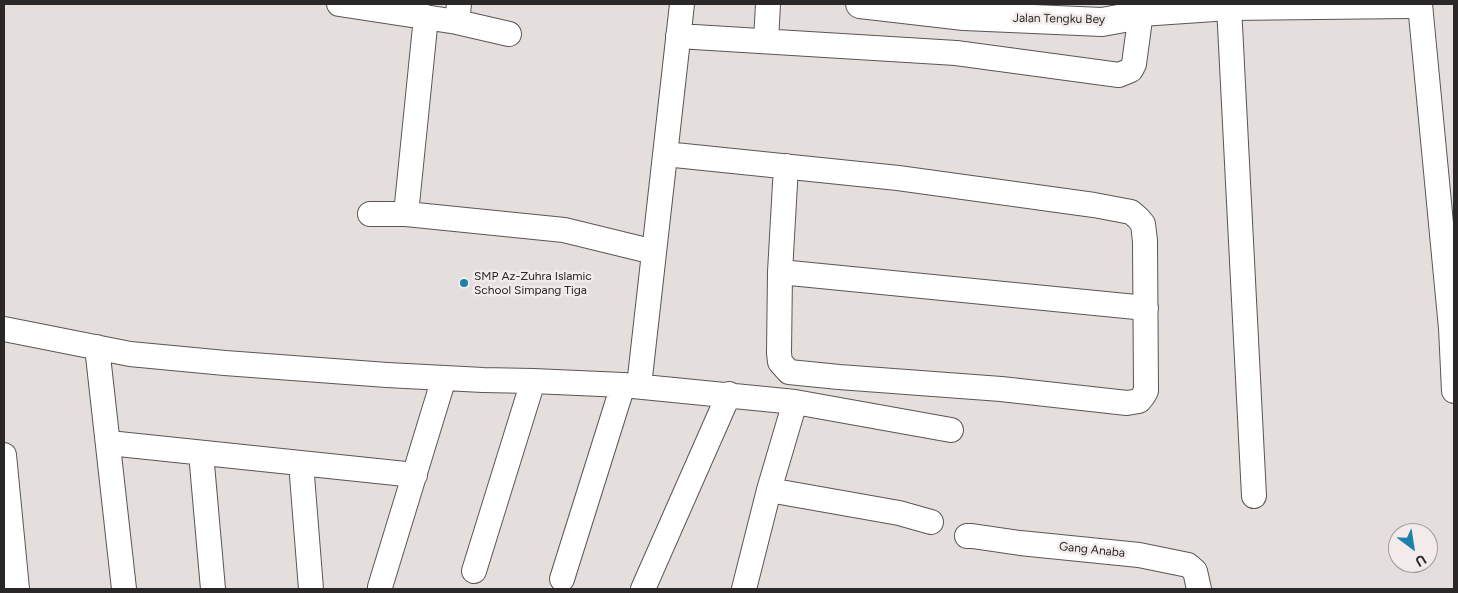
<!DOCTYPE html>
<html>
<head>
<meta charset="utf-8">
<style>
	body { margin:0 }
	#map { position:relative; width:1458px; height:593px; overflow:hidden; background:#e4dedd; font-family:Figtree,sans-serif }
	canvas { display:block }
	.frame { position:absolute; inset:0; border:5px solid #292727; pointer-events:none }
	.north { position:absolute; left:1388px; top:523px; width:50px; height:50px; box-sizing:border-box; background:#f2ebea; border:1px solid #a29d9c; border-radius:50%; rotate:149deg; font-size:14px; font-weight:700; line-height:20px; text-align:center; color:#292727 }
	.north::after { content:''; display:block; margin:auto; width:18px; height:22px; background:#1c82ac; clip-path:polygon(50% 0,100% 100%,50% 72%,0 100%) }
</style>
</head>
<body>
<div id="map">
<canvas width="1458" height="593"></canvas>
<div class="frame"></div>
<div class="north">U</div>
</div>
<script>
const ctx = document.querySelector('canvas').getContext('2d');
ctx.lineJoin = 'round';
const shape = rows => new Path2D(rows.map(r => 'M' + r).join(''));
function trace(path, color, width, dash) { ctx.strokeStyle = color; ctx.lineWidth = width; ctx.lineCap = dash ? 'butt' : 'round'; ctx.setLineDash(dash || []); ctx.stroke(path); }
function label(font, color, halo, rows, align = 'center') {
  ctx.font = font + ' Figtree,sans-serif'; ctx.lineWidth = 5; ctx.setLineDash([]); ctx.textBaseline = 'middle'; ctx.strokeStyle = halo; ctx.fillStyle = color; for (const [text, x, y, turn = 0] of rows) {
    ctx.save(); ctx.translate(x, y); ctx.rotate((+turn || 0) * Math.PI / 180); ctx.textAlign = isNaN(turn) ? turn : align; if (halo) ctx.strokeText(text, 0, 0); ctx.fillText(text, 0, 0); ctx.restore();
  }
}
const minor = shape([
	[339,4,457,22,459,4],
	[1420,4,1451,328,1454,391],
	[1229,6,1254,496],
	[457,22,509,34],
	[678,36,956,53,1119,75,1131,70,1134,64,1141,12,1144,4],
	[766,41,768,4],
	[665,154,898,178,1094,205,1131,212,1138,218,1143,224,1145,241,1146,391,1143,396,1139,401,1127,403,1001,389,839,377,789,372,780,362,779,353,780,272,786,166],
	[370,214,406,214,564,230,654,252],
	[406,214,426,17],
	[780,272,1146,308],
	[4,329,130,354,225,363,387,375,483,380,533,381],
	[97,347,124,589],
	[639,386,682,4],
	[109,443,415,475],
	[201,453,213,589],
	[4,455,17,589],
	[301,463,311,589],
	[769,490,899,513,931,522],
	[967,536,972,536,1020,543,1139,555,1188,565,1195,571,1199,589],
	[474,571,533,381,623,385,795,402,951,430],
	[562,579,623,385],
	[380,587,444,378],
	[643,589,729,394],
	[744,589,769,490,795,402]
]);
const major = shape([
	[860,4,964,16,1102,22,1124,18,1141,12,1229,6,1408,4]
]);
trace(minor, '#5b5655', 26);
trace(major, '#5b5655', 30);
trace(minor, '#fff', 24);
trace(major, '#fff', 28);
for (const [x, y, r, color] of [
	[464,283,5,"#1c82ac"]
]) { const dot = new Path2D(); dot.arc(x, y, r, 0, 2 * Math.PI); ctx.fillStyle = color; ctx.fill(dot); trace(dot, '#f2ebea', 2); }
label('12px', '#292727', '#f2ebea', [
	["Jalan Tengku Bey",1059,19,1],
	["Gang Anaba",1092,550,6]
]);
label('12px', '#292727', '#f2ebea', [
	["SMP Az-Zuhra Islamic",474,276],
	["School Simpang Tiga",474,290]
], 'left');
</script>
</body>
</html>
